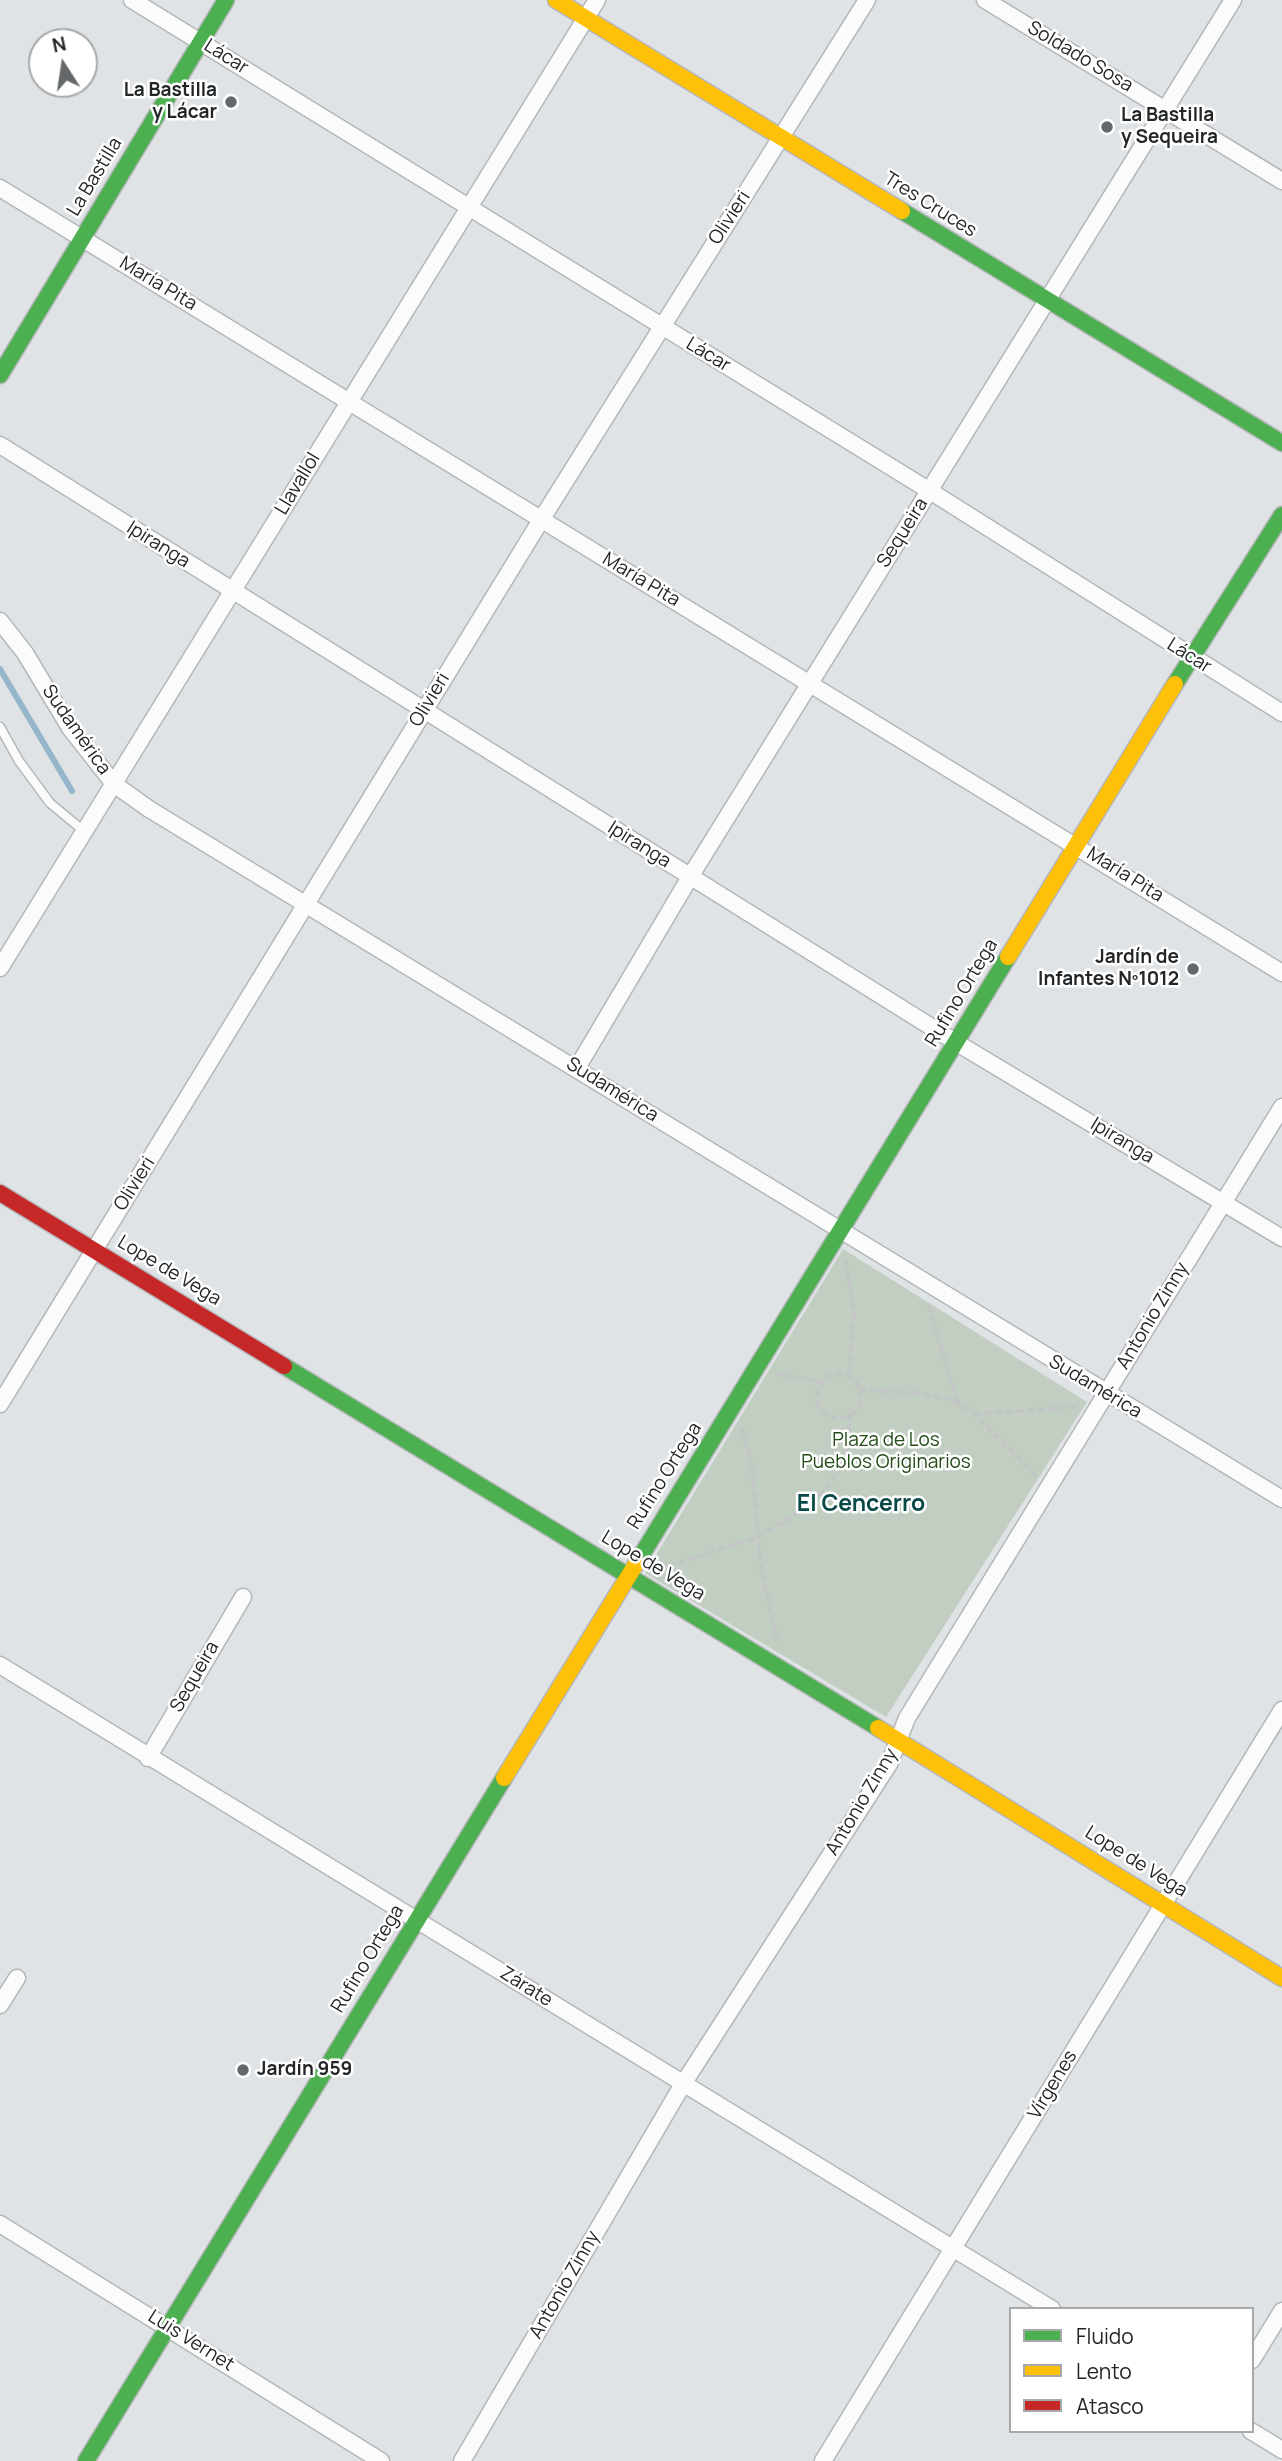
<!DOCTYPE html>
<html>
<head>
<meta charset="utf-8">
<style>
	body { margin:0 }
	#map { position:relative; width:1282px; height:2461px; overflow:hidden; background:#e0e3e6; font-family:Manrope,sans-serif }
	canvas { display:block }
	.legend { position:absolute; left:1009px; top:2307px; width:245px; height:126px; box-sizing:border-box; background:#fff; border:2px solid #a7a8a9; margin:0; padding:9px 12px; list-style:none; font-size:21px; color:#232628 }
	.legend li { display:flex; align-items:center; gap:14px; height:35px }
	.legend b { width:35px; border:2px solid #a7a8a9 }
	.north { position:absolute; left:28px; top:28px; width:70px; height:70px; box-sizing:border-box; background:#fff; border:2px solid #a7a8a9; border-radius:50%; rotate:348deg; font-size:19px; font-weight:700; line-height:28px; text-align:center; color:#232628 }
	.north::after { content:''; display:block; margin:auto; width:24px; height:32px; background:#65686a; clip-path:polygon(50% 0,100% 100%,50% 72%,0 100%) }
</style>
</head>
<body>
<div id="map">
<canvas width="1282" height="2461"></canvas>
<ul class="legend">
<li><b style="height:9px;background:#4caf50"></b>Fluido</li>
<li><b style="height:9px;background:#ffc107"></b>Lento</li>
<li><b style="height:9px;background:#c62828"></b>Atasco</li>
</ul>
<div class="north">N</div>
</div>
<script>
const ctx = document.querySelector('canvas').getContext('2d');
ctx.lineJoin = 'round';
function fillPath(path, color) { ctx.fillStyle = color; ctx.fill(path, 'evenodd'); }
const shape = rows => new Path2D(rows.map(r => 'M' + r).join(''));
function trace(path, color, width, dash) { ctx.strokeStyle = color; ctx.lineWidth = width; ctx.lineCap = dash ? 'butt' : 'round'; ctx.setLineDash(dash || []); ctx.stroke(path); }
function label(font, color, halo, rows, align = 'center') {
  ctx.font = font + ' Manrope,sans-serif'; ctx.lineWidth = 5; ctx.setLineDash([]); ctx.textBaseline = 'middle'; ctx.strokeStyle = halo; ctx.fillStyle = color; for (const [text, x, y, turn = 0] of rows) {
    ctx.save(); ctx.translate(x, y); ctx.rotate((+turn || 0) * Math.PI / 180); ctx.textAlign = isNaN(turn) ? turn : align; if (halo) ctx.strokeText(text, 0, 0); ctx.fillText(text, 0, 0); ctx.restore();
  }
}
fillPath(shape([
	[843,1249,1087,1402,886,1717,645,1573]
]), '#c1cec1');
trace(shape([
	[0,669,72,791]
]), '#95b6ca', 6);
const lane = shape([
	[0,727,19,761,50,803,85,832]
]);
const street = shape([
	[132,0,930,491,1282,713],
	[985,0,1282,181],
	[0,188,1282,973],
	[0,445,957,1043,1282,1238],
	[0,621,25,653,70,728,114,784,149,809,1282,1499],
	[0,968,597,0],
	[577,1068,690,877,1233,0],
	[0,1404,541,520,867,0],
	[0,1665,1052,2309],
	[148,1758,243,1597],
	[0,2005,17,1978],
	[0,2224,381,2461],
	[1252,2360,1282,2311],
	[1251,2431,1282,2450],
	[462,2461,683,2084,889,1764,907,1718,1282,1107],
	[823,2461,1282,1710]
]);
const fast = shape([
	[902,211,1282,443],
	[0,375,226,0],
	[1175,684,1282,515],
	[284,1366,878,1728],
	[636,1564,1008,957],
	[86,2461,504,1778]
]);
const slow = shape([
	[556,0,902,211],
	[1008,957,1175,684],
	[878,1728,1282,1978],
	[504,1778,636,1564]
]);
const jam = shape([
	[0,1193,284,1366]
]);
trace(lane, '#b5b6b9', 11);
trace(street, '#b5b6b9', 19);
trace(fast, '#b5b6b9', 19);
trace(slow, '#b5b6b9', 19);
trace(jam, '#b5b6b9', 19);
trace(shape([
	[846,1261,854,1314,849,1377],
	[928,1305,958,1402],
	[776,1374,822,1382],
	'817 1396a22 22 0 1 1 44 0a22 22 0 1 1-44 0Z',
	[860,1390,920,1393,951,1400,970,1410,1037,1476],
	[975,1414,1077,1407],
	[742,1429,751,1459,761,1567,777,1642],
	[658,1569,755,1538,792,1517,824,1492,840,1469,847,1450,850,1415]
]), '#c3c4c5', 3.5, [7, 3.5]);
trace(lane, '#fafbfb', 8);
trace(street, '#fafbfb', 16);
trace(fast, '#4caf50', 16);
trace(slow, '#ffc107', 16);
trace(jam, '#c62828', 16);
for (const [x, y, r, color] of [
	[231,102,7,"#65686a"],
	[1107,127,7,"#65686a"],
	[1193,969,7,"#65686a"],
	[243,2070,7,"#65686a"]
]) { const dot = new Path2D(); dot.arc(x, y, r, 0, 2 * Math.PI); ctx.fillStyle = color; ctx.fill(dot); trace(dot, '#fff', 2.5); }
label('19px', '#232628', '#fff', [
	["Lácar",226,57,32],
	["Soldado Sosa",1080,57,31],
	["La Bastilla",95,177,-59],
	["Tres Cruces",930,205,32],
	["Olivieri",730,218,-57],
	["María Pita",158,284,31],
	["Lácar",708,355,31],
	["Llavallol",298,484,-59],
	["Sequeira",903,533,-58],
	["Ipiranga",158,545,32],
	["María Pita",641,580,31],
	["Lácar",1189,656,32],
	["Olivieri",430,700,-59],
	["Sudamérica",76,730,55],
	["Ipiranga",639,845,32],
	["María Pita",1125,875,32],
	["Rufino Ortega",962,993,-59],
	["Sudamérica",612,1090,32],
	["Ipiranga",1122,1141,31],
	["Olivieri",135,1184,-58],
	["Lope de Vega",169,1271,31],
	["Antonio Zinny",1153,1316,-59],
	["Sudamérica",1095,1387,31],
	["Rufino Ortega",665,1476,-58],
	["Lope de Vega",653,1566,31],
	["Sequeira",195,1677,-60],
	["Antonio Zinny",862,1802,-59],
	["Lope de Vega",1136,1862,32],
	["Rufino Ortega",368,1959,-59],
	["Zárate",526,1987,32],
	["Vírgenes",1053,2085,-59],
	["Antonio Zinny",565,2285,-60],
	["Luis Vernet",191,2341,32]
]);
label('bold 19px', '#232628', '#fff', [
	["La Bastilla",217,91],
	["y Lácar",217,113],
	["La Bastilla",1121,116,"left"],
	["y Sequeira",1121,138,"left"],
	["Jardín de",1179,958],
	["Infantes Nº1012",1179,980],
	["Jardín 959",257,2070,"left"]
], 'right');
label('19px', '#224b17', '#fff', [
	["Plaza de Los",886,1441],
	["Pueblos Originarios",886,1463]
]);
label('bold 23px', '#0a4a46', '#fff', [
	["El Cencerro",861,1505]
]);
</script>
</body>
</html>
